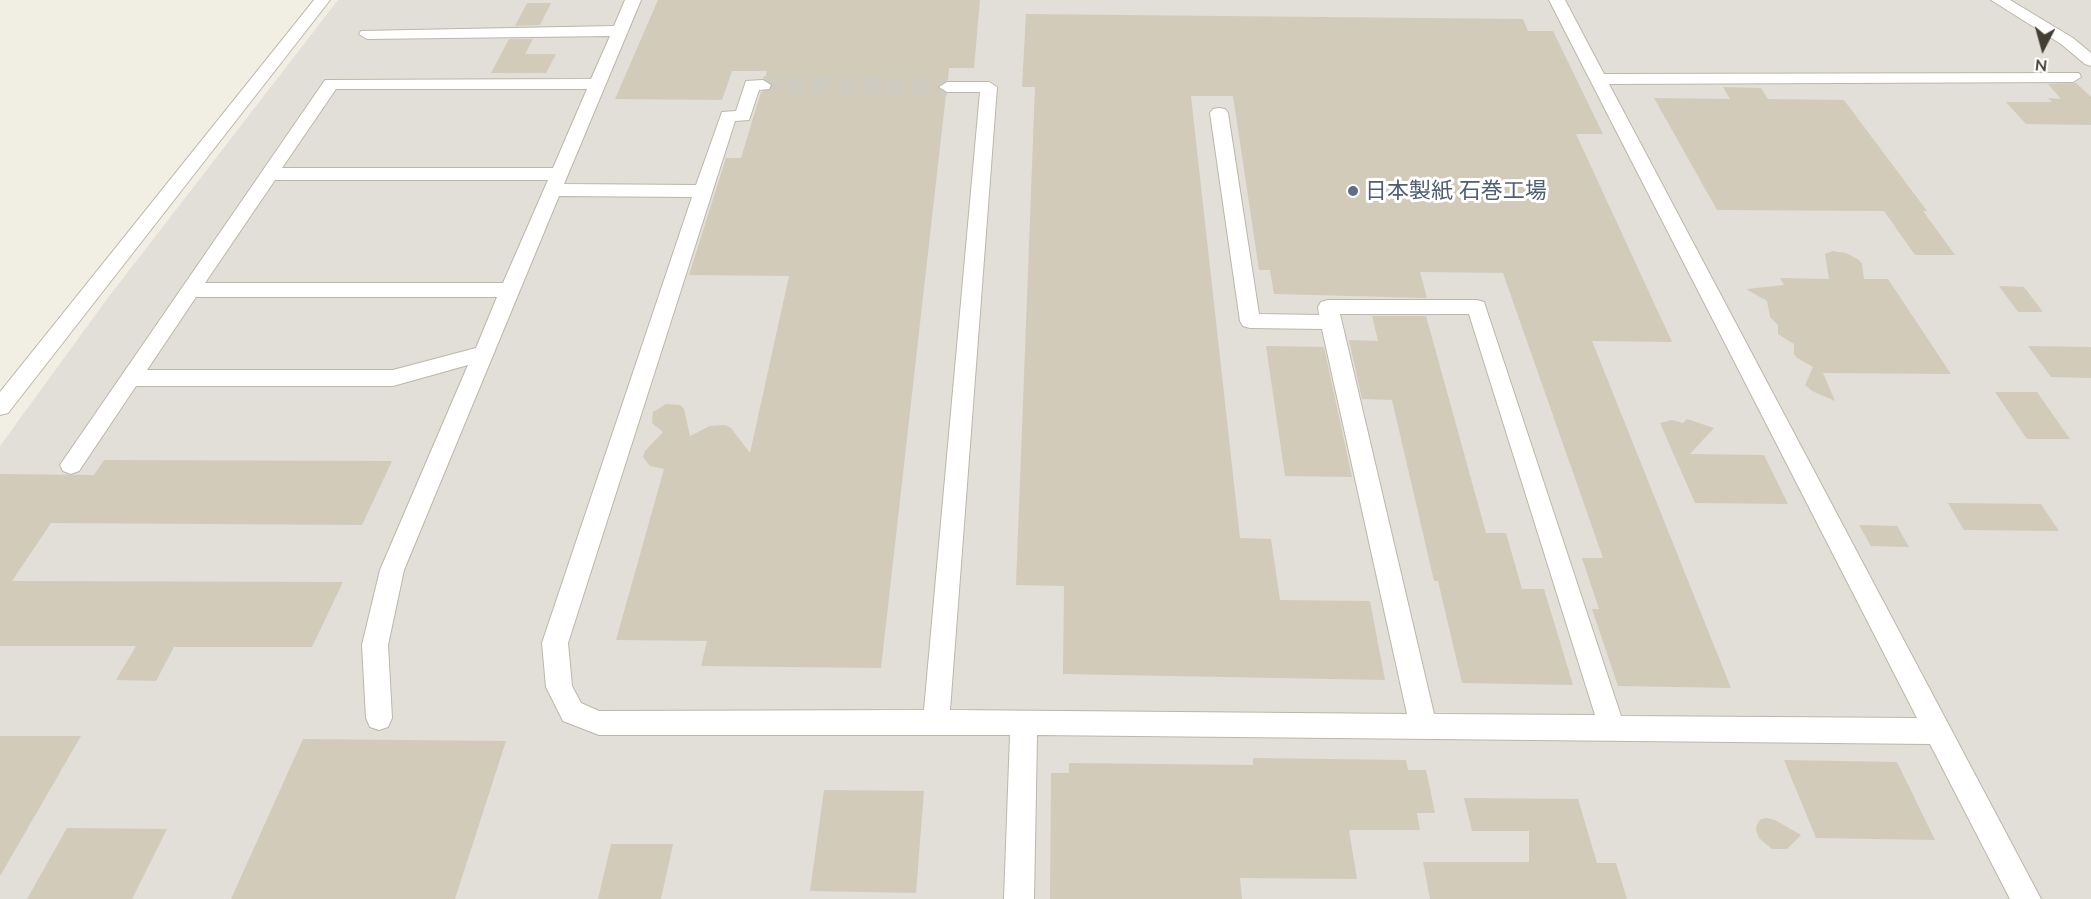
<!DOCTYPE html>
<html>
<head>
<meta charset="utf-8">
<style>
	body { margin:0 }
	#map { position:relative; width:2091px; height:899px; overflow:hidden; background:#f1eee3; font-family:Mulish,sans-serif }
	canvas { display:block }
	.north { position:absolute; left:2013px; top:18px; width:60px; height:60px; -webkit-text-stroke:4px #fff; paint-order:stroke; rotate:186deg; font-size:16px; font-weight:700; line-height:24px; text-align:center; color:#423e33 }
	.north::after { content:''; display:block; margin:auto; width:21px; height:27px; background:#423e33; clip-path:polygon(50% 0,100% 100%,50% 72%,0 100%) }
</style>
</head>
<body>
<div id="map">
<canvas width="2091" height="899"></canvas>
<div class="north">N</div>
</div>
<script>
const ctx = document.querySelector('canvas').getContext('2d');
ctx.lineJoin = 'round';
function fillPath(path, color) { ctx.fillStyle = color; ctx.fill(path, 'evenodd'); }
const shape = rows => new Path2D(rows.map(r => 'M' + r).join(''));
function trace(path, color, width, dash) { ctx.strokeStyle = color; ctx.lineWidth = width; ctx.lineCap = dash ? 'butt' : 'round'; ctx.setLineDash(dash || []); ctx.stroke(path); }
function label(font, color, halo, rows, align = 'center') {
  ctx.font = font + ' Mulish,"Noto Sans JP",sans-serif'; ctx.lineWidth = 6; ctx.setLineDash([]); ctx.textBaseline = 'middle'; ctx.strokeStyle = halo; ctx.fillStyle = color; for (const [text, x, y, turn = 0] of rows) {
    ctx.save(); ctx.translate(x, y); ctx.rotate((+turn || 0) * Math.PI / 180); ctx.textAlign = isNaN(turn) ? turn : align; if (halo) ctx.strokeText(text, 0, 0); ctx.fillText(text, 0, 0); ctx.restore();
  }
}
fillPath(shape([
	[338,0,2091,0,2091,899,0,899,0,446,107,299]
]), '#e2dfd8');
fillPath(shape([
	[658,0,980,0,974,68,949,68,948,80,937,86,946,94,881,668,701,666,707,641,616,640,664,469,650,466,643,457,645,451,663,432,652,423,653,412,666,404,680,405,684,409,690,436,710,426,725,425,731,428,750,453,789,276,689,275,726,158,741,158,761,92,769,91,773,84,765,78,767,71,732,71,722,100,615,99],
	[527,3,551,3,540,25,515,26],
	[1026,14,1523,19,1528,31,1553,31,1603,134,1576,134,1672,342,1592,341,1731,688,1618,686,1592,609,1599,609,1582,558,1603,558,1503,273,1420,272,1427,298,1274,294,1270,270,1259,270,1233,96,1191,96,1240,538,1271,539,1280,600,1370,601,1385,680,1063,674,1064,586,1016,585,1035,87,1022,87],
	[509,39,533,39,525,54,556,54,546,73,491,73],
	[2076,83,2091,97,2091,125,2026,124,2006,102,2052,102,2048,98,2061,99,2048,84],
	[1723,87,1761,88,1768,99,1844,100,1927,211,1923,211,1955,255,1915,255,1884,211,1717,210,1654,98,1730,99],
	[1833,251,1846,253,1859,260,1862,264,1864,279,1888,279,1951,374,1823,373,1835,401,1812,391,1805,385,1813,367,1797,358,1794,354,1794,344,1778,334,1778,325,1770,317,1767,301,1746,289,1784,285,1780,278,1829,279,1825,254],
	[1999,286,2024,287,2043,312,2018,312],
	[1372,316,1426,316,1486,533,1506,533,1522,589,1544,589,1573,685,1462,683,1438,581,1434,581,1392,400,1362,399,1349,340,1378,341],
	[1266,346,1324,347,1352,477,1285,476],
	[2028,346,2091,347,2091,378,2051,377],
	[1995,392,2037,392,2070,439,2027,439],
	[1687,419,1714,428,1690,454,1764,455,1788,504,1695,503,1660,423,1672,420,1683,423],
	[104,460,392,461,362,525,51,523,12,581,343,582,312,647,174,647,156,681,116,680,136,646,0,646,0,474,94,475],
	[1948,503,2041,504,2059,531,1964,530],
	[1859,525,1897,526,1909,547,1871,546],
	[0,736,81,736,0,876],
	[303,739,506,741,455,899,231,899],
	[1253,758,1406,760,1408,770,1426,770,1435,813,1417,813,1420,830,1349,830,1357,879,1240,878,1242,899,1050,899,1051,773,1069,773,1069,763,1253,765],
	[1784,760,1897,762,1935,840,1816,838],
	[824,790,924,791,916,893,810,891],
	[1464,798,1578,799,1597,863,1616,863,1627,899,1430,899,1423,862,1529,862,1529,831,1472,831],
	[1767,818,1775,820,1801,835,1787,849,1772,849,1759,838,1756,830,1757,824,1761,819],
	[67,828,167,829,132,899,27,899],
	[611,844,673,844,661,899,598,899]
]), '#d2cbb9');
trace(shape([
	[763,85,947,87]
]), '#cecbc0', 17, [17, 8]);
const minor = shape([
	[314,0,330,0,8,413,0,415,0,392,314,0],
	[625,0,641,0,564,184,696,185,722,112,736,111,746,81,763,80,771,85,769,89,759,90,749,120,735,121,568,643,572,686,581,703,599,711,924,710,980,92,947,92,939,87,947,82,989,82,997,87,950,710,1407,714,1322,329,1250,328,1243,326,1240,321,1210,113,1213,109,1219,108,1225,109,1228,113,1259,314,1319,315,1318,307,1321,302,1328,300,1477,300,1484,302,1621,716,1917,718,1549,0,1565,0,1604,74,2079,73,2081,77,2073,82,1609,84,2041,899,2010,899,1930,744,1037,735,1034,899,1004,899,1010,735,599,735,563,721,546,687,542,643,692,197,559,196,404,570,388,645,392,718,388,727,379,730,370,727,366,718,362,645,380,570,468,365,393,386,136,386,79,471,71,474,63,471,60,465,325,80,591,79,610,36,367,39,359,34,361,31,614,26,625,0],
	[336,89,587,89,553,168,282,168,336,89],
	[275,180,548,180,503,283,205,283,275,180],
	[196,297,497,297,476,348,393,370,147,370,196,297],
	[1340,314,1469,314,1595,715,1434,714,1340,314],
	[1991,0,2010,0,2073,38,2091,53,2091,66,2085,64,2061,44,1991,0]
]);
trace(minor, '#bcb7a6', 2);
fillPath(minor, '#fff');
for (const [x, y, r, color] of [
	[1353,191,6,"#5c6f8a"]
]) { const dot = new Path2D(); dot.arc(x, y, r, 0, 2 * Math.PI); ctx.fillStyle = color; ctx.fill(dot); trace(dot, '#fff', 2); }
label('22px', '#4e5e75', '#fff', [
	["日本製紙 石巻工場",1365,191]
], 'left');
</script>
</body>
</html>
